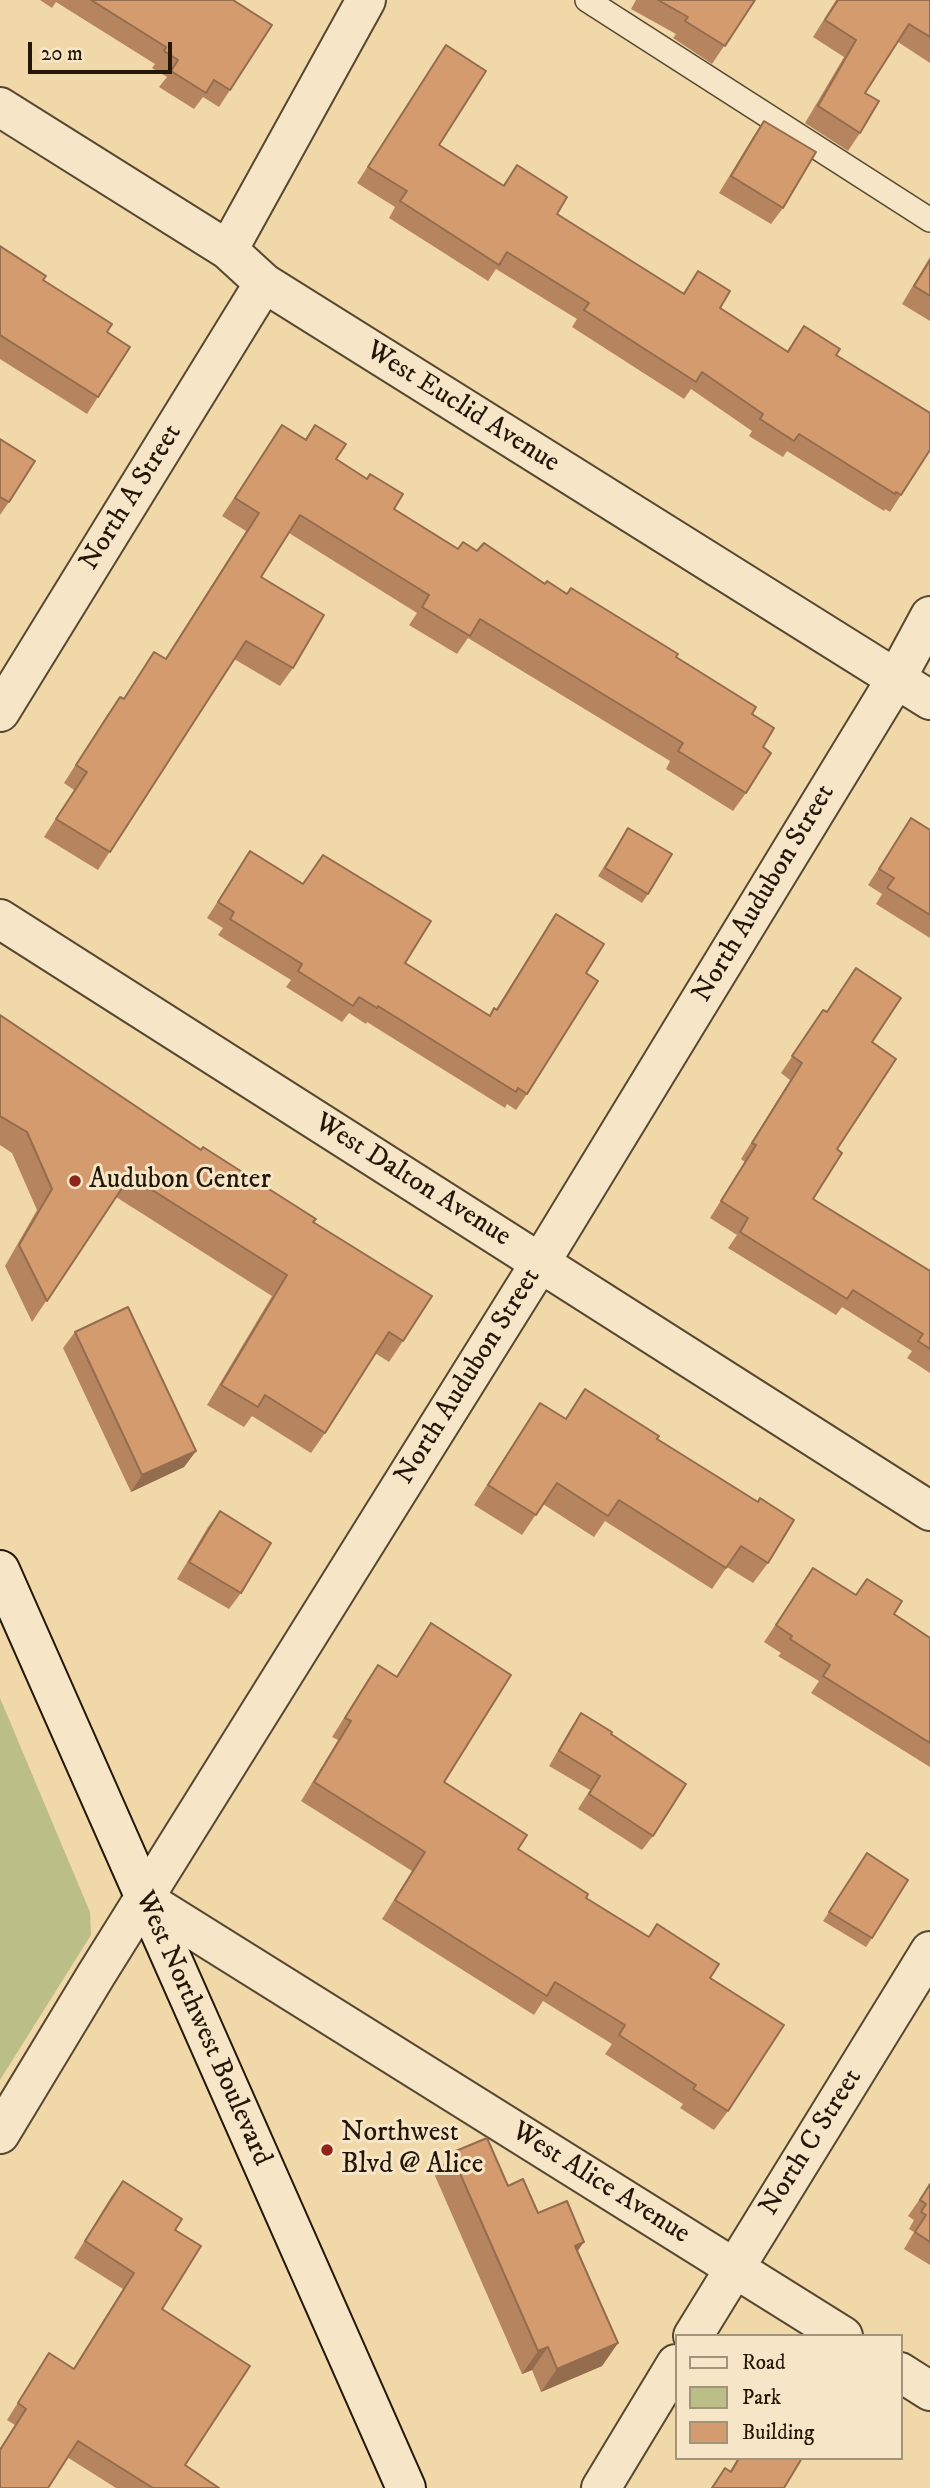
<!DOCTYPE html>
<html>
<head>
<meta charset="utf-8">
<style>
	body { margin:0 }
	#map { position:relative; width:930px; height:2488px; overflow:hidden; background:#f1d8a9; font-family:"IM FELL DW Pica",serif }
	canvas { display:block }
	.legend { position:absolute; left:675px; top:2334px; width:228px; height:126px; box-sizing:border-box; background:#f6e6c7; border:2px solid #a2937b; margin:0; padding:9px 12px; list-style:none; font-size:21px; color:#241708 }
	.legend li { display:flex; align-items:center; gap:14px; height:35px }
	.legend b { width:35px; border:2px solid #a2937b }
	.scale { position:absolute; left:28px; top:42px; width:144px; height:32px; box-sizing:border-box; border:4px solid #241708; border-top:0; padding-left:9px; font-size:21px; line-height:24px; white-space:nowrap; color:#241708; -webkit-text-stroke:5px #f6e6c7; paint-order:stroke }
</style>
</head>
<body>
<div id="map">
<canvas width="930" height="2488"></canvas>
<ul class="legend">
<li><b style="height:9px;background:#f6e6c7"></b>Road</li>
<li><b style="height:19px;background:#bcbe87"></b>Park</li>
<li><b style="height:19px;background:#d49b6f"></b>Building</li>
</ul>
<div class="scale">20 m</div>
</div>
<script>
const ctx = document.querySelector('canvas').getContext('2d');
ctx.lineJoin = 'round';
function fillPath(path, color) { ctx.fillStyle = color; ctx.fill(path, 'evenodd'); }
const shape = rows => new Path2D(rows.map(r => 'M' + r).join(''));
function trace(path, color, width, dash) { ctx.strokeStyle = color; ctx.lineWidth = width; ctx.lineCap = dash ? 'butt' : 'round'; ctx.setLineDash(dash || []); ctx.stroke(path); }
function label(font, color, halo, rows, align = 'center') {
  ctx.font = font + ' "IM FELL DW Pica",serif'; ctx.lineWidth = 6; ctx.setLineDash([]); ctx.textBaseline = 'middle'; ctx.strokeStyle = halo; ctx.fillStyle = color; for (const [text, x, y, turn = 0] of rows) {
    ctx.save(); ctx.translate(x, y); ctx.rotate((+turn || 0) * Math.PI / 180); ctx.textAlign = isNaN(turn) ? turn : align; if (halo) ctx.strokeText(text, 0, 0); ctx.fillText(text, 0, 0); ctx.restore();
  }
}
fillPath(shape([
	[0,1698,90,1912,91,1935,0,2080]
]), '#bcbe87');
const service = shape([
	[587,0,930,220]
]);
const minor = shape([
	[0,107,228,250,264,283,930,700],
	[228,250,366,0],
	[0,712,264,283],
	[0,919,930,1511],
	[144,1899,843,2336],
	[0,2134,96,1975,540,1263,896,679,930,616],
	[693,2336,930,1951],
	[900,2372,930,2391],
	[601,2488,676,2364]
]);
const secondary = shape([
	[0,1570,406,2488]
]);
trace(service, '#574730', 26);
trace(minor, '#574730', 42);
trace(secondary, '#241708', 42);
trace(service, '#f6e6c7', 23);
trace(minor, '#f6e6c7', 38);
trace(secondary, '#f6e6c7', 38);
fillPath(shape([
	[40,0,233,0,230,90,219,107,203,97,194,109,159,87,167,77,152,68,155,64,56,2,52,8],
	[636,0,755,0,712,64,673,38,676,34,631,9],
	[836,0,930,0,930,63,898,42,865,93,860,133,848,151,805,123,844,57,813,37],
	[446,45,439,145,503,185,517,165,557,214,683,293,698,271,720,308,787,351,804,326,836,355,901,495,890,512,885,509,884,511,787,451,783,457,749,436,752,431,691,389,684,399,572,327,577,319,496,269,488,281,389,218,395,207,357,183],
	[764,121,783,208,771,224,719,193,753,137],
	[0,246,107,332,98,397,87,414,0,359],
	[930,257,930,321,902,304],
	[282,425,305,439,315,425,336,459,394,509,458,548,477,551,544,584,566,594,676,657,752,714,763,747,746,793,733,811,666,769,670,761,468,638,457,654,409,625,417,613,289,533,261,577,293,668,280,686,234,659,98,870,44,837,74,790,64,783,107,715,120,697,123,699,154,652,165,659,246,531,222,516],
	[0,439,9,502,0,515],
	[911,818,930,830,930,938,876,904,882,894,868,885],
	[628,828,648,894,642,903,598,876],
	[250,851,303,884,323,855,405,963,489,1016,496,1009,556,914,586,973,527,1094,516,1110,507,1104,505,1108,367,1022,366,1024,349,1013,342,1022,286,987,291,980,218,935,223,928,207,918],
	[856,968,872,1042,837,1149,813,1199,930,1271,930,1373,907,1358,912,1351,842,1307,836,1315,728,1248,737,1235,710,1218,745,1162,741,1159,790,1080,781,1073,823,1010,826,1012],
	[0,1015,201,1150,313,1222,403,1341,389,1362,375,1353,325,1433,311,1453,252,1416,244,1427,207,1405,272,1296,116,1197,32,1322,5,1266,37,1210,12,1153,0,1145],
	[75,1332,196,1451,184,1467,131,1492,63,1348],
	[585,1389,657,1439,768,1563,753,1583,727,1567,712,1589,605,1521,594,1537,543,1504,522,1535,474,1505,526,1424,540,1403,565,1419],
	[220,1511,241,1593,229,1609,177,1579,208,1527],
	[813,1568,856,1595,894,1614,930,1638,930,1767,811,1693,819,1681,778,1656,781,1653,764,1642],
	[431,1623,444,1782,518,1849,586,1898,648,1937,657,1924,710,1978,728,2111,714,2130,680,2108,683,2104,605,2054,612,2044,543,2001,534,2015,382,1919,412,1871,301,1801,338,1740,332,1737,365,1684,378,1665,396,1677],
	[581,1713,611,1734,653,1836,642,1850,578,1809,590,1790,549,1766,571,1728],
	[867,1853,872,1938,866,1947,823,1921],
	[451,2153,508,2186,578,2251,618,2343,602,2366,541,2392,532,2370,522,2374,435,2176],
	[123,2181,175,2230,162,2309,185,2465,219,2488,116,2488,67,2457,0,2488,0,2448,15,2425,7,2420,49,2353,73,2369,123,2289,74,2258,111,2197],
	[930,2184,930,2265,904,2249,914,2232,909,2229,914,2220,908,2216],
	[738,2458,802,2458,784,2488,711,2488,725,2468,730,2471]
]), '#b6855f');
fillPath(shape([
	[196,1451,184,1467,131,1492,142,1475],
	[584,2242,568,2265,575,2246],
	[618,2343,602,2366,541,2392,557,2369],
	[548,2347,532,2370,522,2374,538,2351]
]), '#946c4e');
const building = shape([
	[91,0,233,0,272,25,230,90,214,80,206,93,171,71,178,60,164,51,166,47,91,0],
	[658,0,755,0,725,46,685,21,688,17,658,0],
	[838,0,930,0,930,37,909,24,865,93,879,101,860,133,818,106,856,40,825,20,838,0],
	[446,45,486,71,439,145,504,186,517,165,567,197,557,214,684,294,698,271,730,291,720,308,788,352,804,326,840,349,836,355,930,413,930,450,901,495,896,492,895,494,799,434,794,441,760,419,763,414,702,372,696,382,584,310,589,303,507,252,499,265,400,201,407,191,368,167,446,45],
	[764,121,816,152,783,208,731,176,764,121],
	[0,246,46,276,43,280,112,324,107,332,130,347,98,397,0,335,0,246],
	[930,260,930,296,914,286,930,260],
	[282,425,306,440,315,425,346,444,336,459,367,479,370,474,403,494,394,509,458,549,463,542,477,551,484,543,545,584,547,581,567,594,571,588,678,654,676,657,756,707,752,714,774,728,763,747,771,753,746,793,678,751,683,743,480,619,470,636,422,607,429,595,300,515,261,577,324,615,293,668,246,641,110,852,56,819,87,772,76,765,120,697,124,699,154,652,166,659,259,513,235,498,282,425],
	[0,439,35,461,9,502,0,497,0,439],
	[911,818,930,830,930,915,887,888,894,878,879,869,911,818],
	[628,828,672,854,648,894,605,868,628,828],
	[250,851,303,884,323,855,431,921,405,963,490,1016,494,1008,497,1010,556,914,604,944,586,973,598,981,527,1094,518,1088,516,1092,378,1006,377,1008,359,997,353,1006,298,971,302,964,230,919,234,912,218,902,250,851],
	[856,968,901,998,872,1042,896,1059,837,1149,842,1153,813,1199,930,1271,930,1349,918,1341,923,1334,853,1290,847,1299,740,1232,748,1218,721,1201,756,1145,752,1143,802,1063,792,1056,823,1010,827,1012,856,968],
	[0,1015,201,1150,203,1147,316,1219,313,1222,432,1296,403,1341,389,1332,325,1433,265,1395,258,1407,221,1385,287,1275,130,1176,47,1301,19,1245,52,1189,27,1132,0,1116,0,1015],
	[128,1307,196,1451,142,1475,75,1332,128,1307],
	[585,1389,659,1436,657,1439,758,1502,760,1498,794,1520,768,1563,741,1546,726,1568,619,1500,608,1516,557,1483,536,1515,488,1485,540,1403,566,1419,585,1389],
	[220,1511,271,1543,241,1593,189,1562,220,1511],
	[813,1568,856,1595,867,1579,902,1601,894,1614,930,1638,930,1743,823,1676,830,1665,790,1639,792,1636,776,1625,813,1568],
	[431,1623,511,1675,444,1782,527,1835,518,1849,588,1894,586,1898,649,1937,657,1924,719,1964,710,1978,784,2025,728,2111,693,2089,696,2085,619,2035,625,2025,555,1982,547,1996,395,1900,425,1852,314,1782,351,1721,345,1718,378,1665,397,1677,431,1623],
	[581,1713,612,1732,611,1734,686,1784,653,1836,589,1794,600,1776,559,1751,581,1713],
	[867,1853,908,1880,872,1938,829,1912,867,1853],
	[487,2138,508,2186,523,2179,538,2213,567,2201,584,2242,575,2246,618,2343,557,2369,548,2347,538,2351,451,2153,487,2138],
	[123,2181,182,2219,175,2230,201,2246,162,2309,250,2366,185,2465,219,2488,153,2488,78,2441,48,2488,0,2488,0,2450,26,2409,18,2403,49,2353,74,2369,134,2273,85,2241,123,2181],
	[930,2184,930,2242,915,2232,926,2215,921,2212,926,2204,920,2200,930,2184],
	[739,2458,802,2458,784,2488,712,2488,725,2468,731,2472,739,2458]
]);
fillPath(building, '#d49b6f');
trace(building, '#946c4e', 2);
for (const [x, y, r, color] of [
	[75,1181,7,"#8f2418"],
	[327,2150,7,"#8f2418"]
]) { const dot = new Path2D(); dot.arc(x, y, r, 0, 2 * Math.PI); ctx.fillStyle = color; ctx.fill(dot); trace(dot, '#f6e6c7', 2.5); }
label('28px', '#241708', '#f6e6c7', [
	["West Euclid Avenue",462,408,32],
	["North A Street",132,498,-58],
	["North Audubon Street",765,894,-59],
	["West Dalton Avenue",412,1181,32],
	["North Audubon Street",469,1377,-58],
	["West Northwest Boulevard",202,2029,66],
	["North C Street",812,2143,-58],
	["West Alice Avenue",600,2184,32]
]);
label('28px', '#241708', '#f6e6c7', [
	["Audubon Center",89,1181],
	["Northwest",341,2134],
	["Blvd @ Alice",341,2166]
], 'left');
</script>
</body>
</html>
